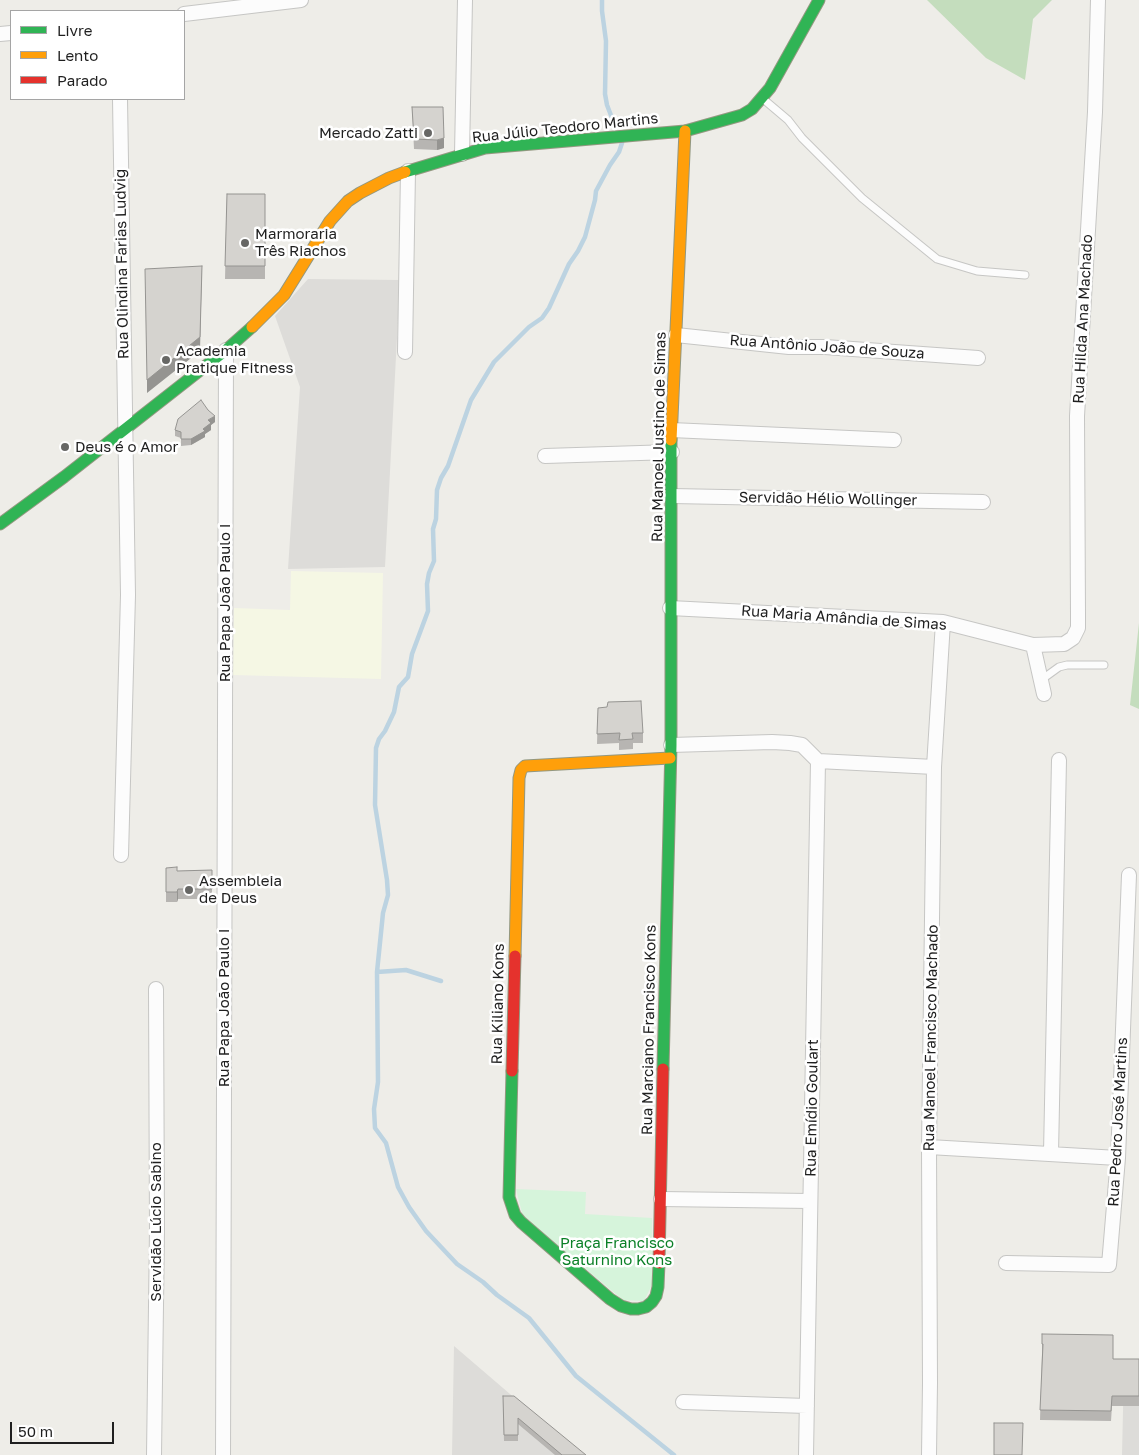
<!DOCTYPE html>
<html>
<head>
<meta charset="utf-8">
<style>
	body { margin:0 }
	#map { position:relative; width:1139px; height:1455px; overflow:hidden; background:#eeede8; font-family:"Golos Text",sans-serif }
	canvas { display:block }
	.legend { position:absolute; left:10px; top:10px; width:175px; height:90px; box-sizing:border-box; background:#fff; border:1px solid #a5a5a5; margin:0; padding:6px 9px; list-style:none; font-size:15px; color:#1f1f1f }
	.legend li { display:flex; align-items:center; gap:10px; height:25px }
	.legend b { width:25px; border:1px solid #a5a5a5 }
	.scale { position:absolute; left:10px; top:1422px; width:104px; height:22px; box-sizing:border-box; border:2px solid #1f1f1f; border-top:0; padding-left:6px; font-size:15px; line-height:18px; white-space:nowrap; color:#1f1f1f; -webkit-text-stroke:4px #fff; paint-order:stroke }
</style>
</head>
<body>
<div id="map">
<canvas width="1139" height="1455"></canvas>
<ul class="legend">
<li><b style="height:6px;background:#30b455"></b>Livre</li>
<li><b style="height:6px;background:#ff9f0a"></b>Lento</li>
<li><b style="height:6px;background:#e5322d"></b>Parado</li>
</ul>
<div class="scale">50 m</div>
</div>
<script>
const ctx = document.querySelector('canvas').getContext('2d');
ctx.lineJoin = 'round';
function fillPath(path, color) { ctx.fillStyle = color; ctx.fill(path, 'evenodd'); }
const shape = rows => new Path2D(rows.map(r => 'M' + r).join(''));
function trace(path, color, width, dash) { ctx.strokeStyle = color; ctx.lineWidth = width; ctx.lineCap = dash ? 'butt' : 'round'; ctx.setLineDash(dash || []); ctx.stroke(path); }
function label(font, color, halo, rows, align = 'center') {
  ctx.font = font + ' "Golos Text",sans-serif'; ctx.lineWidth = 5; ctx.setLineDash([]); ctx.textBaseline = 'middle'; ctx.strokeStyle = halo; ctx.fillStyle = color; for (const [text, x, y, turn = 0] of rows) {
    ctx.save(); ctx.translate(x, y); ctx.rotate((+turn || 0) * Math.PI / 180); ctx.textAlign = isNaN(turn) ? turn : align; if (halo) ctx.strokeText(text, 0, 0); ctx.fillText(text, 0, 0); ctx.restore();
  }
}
fillPath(shape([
	[308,279,400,280,385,567,288,569,300,387,275,316],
	[454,1346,510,1394,584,1455,452,1455],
	[1124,1367,1139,1368,1139,1455,1122,1455]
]), '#dddcd9');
fillPath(shape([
	[291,571,383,573,381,679,233,675,234,608,290,610]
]), '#f5f7e4');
fillPath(shape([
	[927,0,1052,0,1033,19,1025,80,986,58],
	[1139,623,1139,709,1130,705]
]), '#c4ddbd');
fillPath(shape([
	[516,1189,586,1192,585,1214,652,1218,652,1285,644,1301,623,1300,523,1217]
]), '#d6f4db');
trace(shape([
	[602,0,602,11,606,41,605,94,607,105,612,118,618,125],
	[622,143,619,152,610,165,596,191,595,200,585,237,578,251,569,264,549,308,542,318,529,327,494,362,471,400,448,466,441,478,437,490,436,519,433,529,434,561,429,573,427,584,428,611,412,654,408,677,399,687,394,712,385,731,379,739,376,748,375,805,387,880,388,895,383,913,377,972,378,1082,374,1109,375,1128,386,1143,398,1187,409,1207,426,1231,457,1264,483,1282,497,1295,529,1318,576,1376,674,1455],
	[377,972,406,970,441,981]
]), '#bcd3e1', 4.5);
const lane = shape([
	[762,98,788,120,802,138,862,198,937,259,977,271,1025,275],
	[1041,680,1059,667,1067,665,1104,665]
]);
const street = shape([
	[184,14,301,0],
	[0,34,11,33],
	[120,99,128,595,121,855],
	[462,154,465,0],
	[676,335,789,347,825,347,978,358],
	[405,352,408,171],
	[671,430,894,440],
	[545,456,672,452],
	[672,496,983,502],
	[670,608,943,622,1033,645,1064,644,1073,638,1078,628,1078,615,1077,416,1095,112,1098,0],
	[1033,645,1044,694],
	[671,745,772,742,790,743,802,745,818,761],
	[818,761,934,767],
	[929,1147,1118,1158],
	[1051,1153,1059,760],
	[661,1199,810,1201],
	[1006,1263,1109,1265,1118,1158,1129,875],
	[683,1402,807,1406],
	[154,1455,157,1230,156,989],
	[223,1455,226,350],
	[806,1455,818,761],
	[929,1455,930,1383,929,1147,934,767,943,622]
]);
const fast = shape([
	[405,172,485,148,685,131,742,115,752,109,770,88,819,0],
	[0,524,64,477,226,350,252,327],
	[663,1069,671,745,671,440],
	[512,1071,509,1197,515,1215,521,1222,610,1299,621,1306,631,1309,638,1309,646,1307,652,1302,656,1296,658,1287,659,1263]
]);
const slow = shape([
	[252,327,284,295,330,221,348,201,360,193,389,178,405,172],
	[671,440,685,131],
	[515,956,519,778,521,770,525,766,670,758]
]);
const jam = shape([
	[512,1071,515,956],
	[659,1263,663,1069]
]);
trace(lane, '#c6c6c4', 9);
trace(street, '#c6c6c4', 16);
trace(fast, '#939880', 13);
trace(slow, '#939880', 13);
trace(jam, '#939880', 13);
trace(lane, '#fcfcfc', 7);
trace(street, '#fcfcfc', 14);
trace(fast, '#30b455', 11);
trace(slow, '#ff9f0a', 11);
trace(jam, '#e5322d', 11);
fillPath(shape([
	[412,107,444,148,437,150,414,149],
	[227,194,265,194,265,279,225,279],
	[215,422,211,425,211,430,205,434,205,437,191,445,181,446,181,438,175,436,175,430],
	[598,708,643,733,643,743,633,743,633,749,619,750,619,743,597,744],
	[166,868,177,871,212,870,212,899,178,899,177,902,166,902],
	[1042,1334,1113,1359,1139,1359,1139,1406,1112,1406,1111,1421,1040,1420,1042,1354],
	[503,1396,586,1455,555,1455,518,1424,518,1441,504,1441]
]), '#b7b5b2');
fillPath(shape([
	[444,138,444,148,437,150,437,140],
	[202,266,200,351,147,393,147,380],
	[215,416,215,422,211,425,211,430,205,434,205,437,191,445,191,439,203,429,208,420],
	[178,889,178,899,177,902,177,892]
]), '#959491');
const building = shape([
	[412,107,443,107,444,138,437,140,414,139,412,107],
	[227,194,265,194,265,266,225,266,227,194],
	[202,266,200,337,147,380,145,269,202,266],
	[201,400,208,410,215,416,208,420,211,423,203,429,205,431,191,439,181,439,181,432,175,430,178,419,201,400],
	[641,701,643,733,632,733,633,739,619,740,620,733,597,734,598,708,607,707,608,702,641,701],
	[177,867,177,871,212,870,212,889,178,889,177,892,166,892,166,868,177,867],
	[1042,1334,1113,1335,1113,1359,1139,1359,1139,1396,1112,1396,1111,1411,1040,1410,1043,1344,1042,1344,1042,1334],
	[503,1396,514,1396,586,1455,562,1455,518,1418,518,1435,504,1435,503,1396],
	[994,1423,1023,1423,1022,1455,994,1455,994,1423]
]);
fillPath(building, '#d5d3cf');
trace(building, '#959491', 1);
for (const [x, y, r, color] of [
	[428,133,5,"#676765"],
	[245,243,5,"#676765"],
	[166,360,5,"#676765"],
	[65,447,5,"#676765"],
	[189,890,5,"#676765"]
]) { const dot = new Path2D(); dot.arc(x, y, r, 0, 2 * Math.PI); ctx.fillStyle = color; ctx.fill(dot); trace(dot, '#fff', 2); }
label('15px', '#1f1f1f', '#fff', [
	["Rua Júlio Teodoro Martins",565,128,-6],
	["Rua Olindina Farias Ludvig",122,264,-91],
	["Rua Hilda Ana Machado",1083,319,-87],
	["Rua Antônio João de Souza",827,347,4],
	["Rua Manoel Justino de Simas",659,437,-89],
	["Servidão Hélio Wollinger",828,499,1],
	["Rua Papa João Paulo I",225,603,-90],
	["Rua Maria Amândia de Simas",844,618,4],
	["Rua Kiliano Kons",498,1004,-89],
	["Rua Papa João Paulo I",224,1008,-90],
	["Rua Marciano Francisco Kons",649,1030,-89],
	["Rua Manoel Francisco Machado",931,1038,-89],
	["Rua Emídio Goulart",812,1108,-89],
	["Rua Pedro José Martins",1118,1122,-87],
	["Servidão Lúcio Sabino",156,1222,-90]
]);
label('15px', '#1f1f1f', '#fff', [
	["Mercado Zatti",418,133,"right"],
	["Marmoraria",255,234],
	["Três Riachos",255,251],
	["Academia",176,351],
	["Pratique Fitness",176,368],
	["Deus é o Amor",75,447],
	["Assembleia",199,881],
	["de Deus",199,898]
], 'left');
label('15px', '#0b8027', '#fff', [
	["Praça Francisco",617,1243],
	["Saturnino Kons",617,1260]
]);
</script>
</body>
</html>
